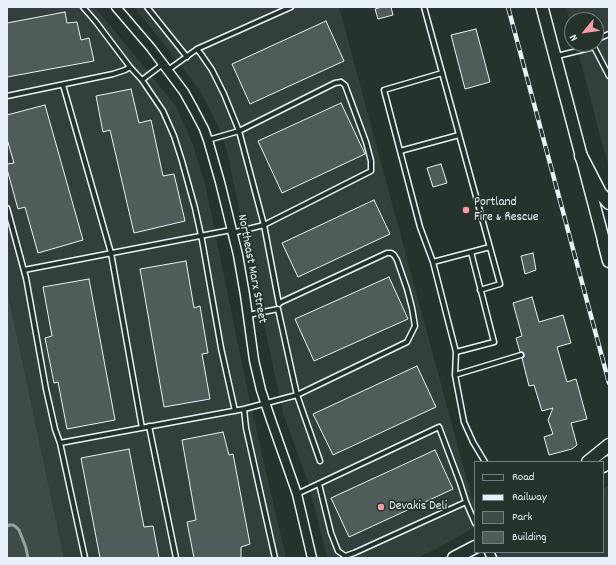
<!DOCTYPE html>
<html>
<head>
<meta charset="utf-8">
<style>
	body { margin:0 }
	#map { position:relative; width:616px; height:565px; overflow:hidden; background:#26332d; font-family:Dekko,sans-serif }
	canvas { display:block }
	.frame { position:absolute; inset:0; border:8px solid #e8f1f8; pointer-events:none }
	.legend { position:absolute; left:474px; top:461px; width:130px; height:92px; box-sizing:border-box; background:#26332d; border:1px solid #747f7e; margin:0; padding:5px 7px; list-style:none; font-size:12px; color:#e8f1f8 }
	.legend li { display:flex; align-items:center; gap:8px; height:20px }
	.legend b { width:20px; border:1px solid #747f7e }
	.north { position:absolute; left:564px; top:12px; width:40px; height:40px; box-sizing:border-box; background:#26332d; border:1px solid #747f7e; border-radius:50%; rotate:241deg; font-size:11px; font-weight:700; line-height:16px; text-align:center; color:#e8f1f8 }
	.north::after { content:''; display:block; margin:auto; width:14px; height:18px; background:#ff9aa2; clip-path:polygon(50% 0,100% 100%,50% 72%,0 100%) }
</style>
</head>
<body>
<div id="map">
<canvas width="616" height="565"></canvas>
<div class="frame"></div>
<ul class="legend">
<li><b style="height:5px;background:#26332d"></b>Road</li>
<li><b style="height:5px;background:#e8f1f8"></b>Railway</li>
<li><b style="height:11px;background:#3e4b47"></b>Park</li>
<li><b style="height:11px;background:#505c59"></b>Building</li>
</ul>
<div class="north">N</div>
</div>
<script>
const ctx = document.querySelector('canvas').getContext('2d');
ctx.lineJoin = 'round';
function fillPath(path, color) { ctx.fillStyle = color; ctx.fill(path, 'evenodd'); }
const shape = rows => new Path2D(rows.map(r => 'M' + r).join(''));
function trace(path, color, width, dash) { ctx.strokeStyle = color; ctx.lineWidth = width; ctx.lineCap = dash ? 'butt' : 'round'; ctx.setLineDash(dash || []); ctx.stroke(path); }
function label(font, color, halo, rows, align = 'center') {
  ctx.font = font + ' Dekko,sans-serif'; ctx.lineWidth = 3.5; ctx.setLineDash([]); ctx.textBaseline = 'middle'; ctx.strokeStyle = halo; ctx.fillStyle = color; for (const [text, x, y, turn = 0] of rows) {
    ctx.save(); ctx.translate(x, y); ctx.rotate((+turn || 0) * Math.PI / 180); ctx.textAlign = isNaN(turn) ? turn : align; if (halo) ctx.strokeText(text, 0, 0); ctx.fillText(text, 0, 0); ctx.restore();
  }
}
fillPath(shape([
	[7,7,95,7,176,106,193,145,206,188,249,398,286,558,64,558,7,289],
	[134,7,339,7,472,499,475,505,475,527,440,547,417,558,327,558,308,482,283,413,227,152,220,130,204,98,187,73],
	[566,7,609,7,609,169,576,44,596,44,596,20,572,20,572,29],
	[609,485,609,558,493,558,504,552,603,552,603,489]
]), '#333f3a');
fillPath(shape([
	[7,289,64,558,7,558]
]), '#3e4b47');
trace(shape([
	[7,526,10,525,13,525,16,527,19,530,26,548,28,558]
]), '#98a3a5', 3);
const building = shape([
	[382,7,391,7,393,15,378,19,375,9,382,7],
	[65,12,67,23,77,22,81,40,89,38,94,61,7,77,7,23,65,12],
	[326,21,344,61,250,104,232,64,326,21],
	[476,29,490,82,465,89,451,35,476,29],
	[131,89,139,123,151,120,163,176,174,174,185,221,134,233,110,130,103,132,96,96,131,89],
	[341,103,365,154,282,193,258,141,341,103],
	[45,105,83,240,38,253,25,207,18,209,7,169,7,164,14,163,7,139,7,115,45,105],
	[441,164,447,183,433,187,427,168,441,164],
	[374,200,390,234,298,277,282,243,374,200],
	[533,253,536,270,525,274,521,256,533,253],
	[186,261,194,308,200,306,208,353,202,354,210,399,164,407,140,269,186,261],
	[389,277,408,319,314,361,295,319,389,277],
	[89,279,115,420,67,429,58,382,54,383,45,338,52,336,43,287,89,279],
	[532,297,539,322,563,315,571,343,557,347,567,382,576,379,587,419,571,423,577,445,572,449,549,455,544,437,553,434,548,420,553,408,542,411,534,385,529,386,522,358,524,357,524,354,523,352,520,352,516,338,522,336,513,303,532,297],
	[417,366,436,407,333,455,313,414,417,366],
	[223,432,229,455,233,454,250,544,241,547,241,558,194,558,187,522,196,520,182,440,223,432],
	[129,449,144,527,153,526,159,558,100,558,81,458,129,449],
	[435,450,453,489,349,537,331,498,435,450]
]);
fillPath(building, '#505c59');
trace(building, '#e8f1f8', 1);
const lane = shape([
	[83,7,96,22,130,67],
	[147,7,187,57],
	[424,7,500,284,480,290],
	[596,42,600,38,609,34],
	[197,49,291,7],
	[557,56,594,47,609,76],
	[168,70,197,49,201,54,212,70,224,94,239,131,208,140],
	[142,80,163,111,174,136,182,161,195,208,202,240,221,348,235,411],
	[341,82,345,85,366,142,371,161,371,171,264,225,239,131,335,83,341,82],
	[63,85,111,253,142,428],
	[7,96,113,74,125,70,130,67,142,80,163,64],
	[400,151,459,135],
	[7,208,26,278,46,389,55,429,60,443],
	[232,233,264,225,279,304],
	[433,262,420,227,384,90,442,73],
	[24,270,231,230],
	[248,315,278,309,297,395,320,461],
	[456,352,494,342,471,252],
	[455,375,521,355],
	[149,426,176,558],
	[485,462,473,442,464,422,455,375,456,352,433,262,490,247],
	[319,484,331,533,338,551,345,556,354,553,466,502],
	[297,494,439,427,460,483,466,502,475,523],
	[85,558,60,443,244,409],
	[275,558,246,428,244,409,297,395,407,342,415,326,412,308,407,289,397,260,394,255,391,253,387,253,279,303]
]);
const street = shape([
	[116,7,151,48,184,92,194,110,204,129,208,140,220,182,238,255,245,295,254,360,261,390,270,417,297,494,312,558],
	[489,552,492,558]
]);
const secondary = shape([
	[542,7,604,242]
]);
const primary = shape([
	[581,156,600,193,609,203],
	[609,241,604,242,609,261],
	[588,462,609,445],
	[603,466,609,462],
	[454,558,475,547]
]);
trace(lane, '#e8f1f8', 7);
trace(street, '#e8f1f8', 11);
trace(secondary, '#e8f1f8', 14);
trace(primary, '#e8f1f8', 15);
trace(lane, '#26332d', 4);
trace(street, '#26332d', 8);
trace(secondary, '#26332d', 11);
trace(primary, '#26332d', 12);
const rail = shape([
	[508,7,609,383]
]);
trace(rail, '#e8f1f8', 4.5);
trace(rail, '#26332d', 3, [9]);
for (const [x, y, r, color] of [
	[466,210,4,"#ff9aa2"],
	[381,507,4,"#ff9aa2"]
]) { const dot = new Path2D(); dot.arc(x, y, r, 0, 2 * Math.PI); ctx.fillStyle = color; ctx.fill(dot); trace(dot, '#26332d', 1.5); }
label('13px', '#e8f1f8', '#26332d', [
	["Portland",474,203],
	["Fire & Rescue",474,218],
	["Devakis Deli",389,507]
], 'left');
label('13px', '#e8f1f8', '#26332d', [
	["Northeast Marx Street",251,269,79]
]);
</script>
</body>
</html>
